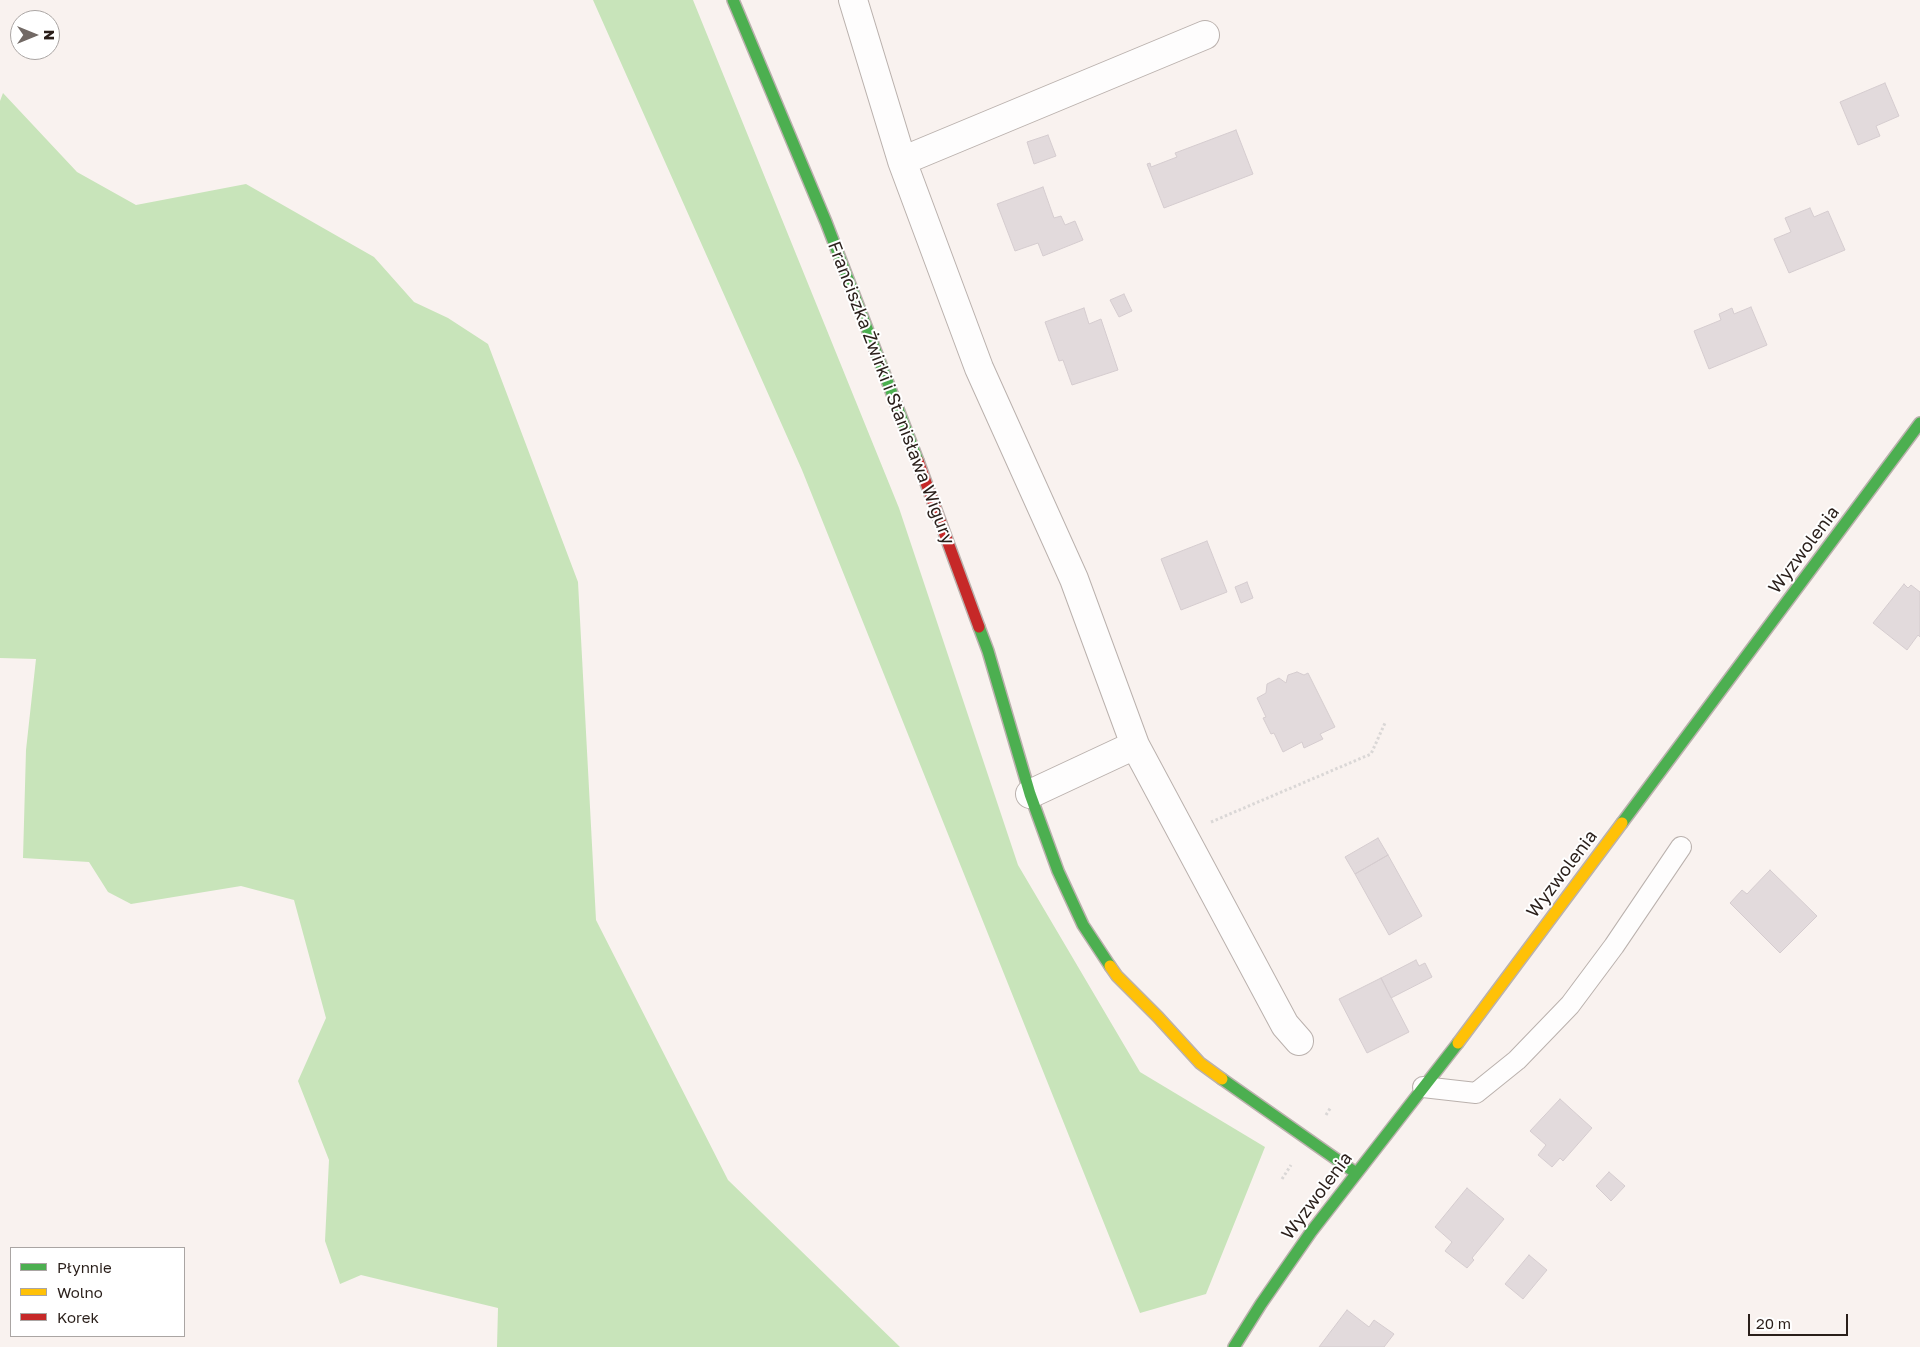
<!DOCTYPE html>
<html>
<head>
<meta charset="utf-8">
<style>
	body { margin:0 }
	#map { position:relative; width:1920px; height:1347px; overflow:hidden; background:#f9f2ef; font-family:"Golos Text",sans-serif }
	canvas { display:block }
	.legend { position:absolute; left:10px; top:1247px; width:175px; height:90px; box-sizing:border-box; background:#fff; border:1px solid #aaa5a3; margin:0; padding:6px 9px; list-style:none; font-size:15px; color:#2a1f1a }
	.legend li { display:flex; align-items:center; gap:10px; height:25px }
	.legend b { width:25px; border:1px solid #aaa5a3 }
	.north { position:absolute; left:10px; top:10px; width:50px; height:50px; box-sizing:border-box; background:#fff; border:1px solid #aaa5a3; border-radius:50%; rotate:90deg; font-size:14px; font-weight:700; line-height:20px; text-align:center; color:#2a1f1a }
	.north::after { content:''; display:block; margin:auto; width:18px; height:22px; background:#726965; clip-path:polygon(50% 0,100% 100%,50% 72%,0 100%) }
	.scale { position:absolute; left:1748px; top:1314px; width:100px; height:22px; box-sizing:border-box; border:2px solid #2a1f1a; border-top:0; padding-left:6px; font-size:15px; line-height:18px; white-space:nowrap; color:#2a1f1a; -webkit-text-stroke:4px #fff; paint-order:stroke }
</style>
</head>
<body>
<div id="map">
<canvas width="1920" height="1347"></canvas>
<ul class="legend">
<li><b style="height:6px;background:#4caf50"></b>Płynnie</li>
<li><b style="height:6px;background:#ffc107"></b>Wolno</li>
<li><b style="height:6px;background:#c62828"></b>Korek</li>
</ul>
<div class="north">N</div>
<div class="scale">20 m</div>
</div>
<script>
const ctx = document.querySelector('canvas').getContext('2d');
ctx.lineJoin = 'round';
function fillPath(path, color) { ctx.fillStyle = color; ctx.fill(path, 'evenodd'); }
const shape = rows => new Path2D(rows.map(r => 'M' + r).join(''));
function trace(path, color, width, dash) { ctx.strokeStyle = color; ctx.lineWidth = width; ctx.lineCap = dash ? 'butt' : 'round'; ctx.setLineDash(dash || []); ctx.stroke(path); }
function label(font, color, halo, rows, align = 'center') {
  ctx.font = font + ' "Golos Text",sans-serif'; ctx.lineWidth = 4; ctx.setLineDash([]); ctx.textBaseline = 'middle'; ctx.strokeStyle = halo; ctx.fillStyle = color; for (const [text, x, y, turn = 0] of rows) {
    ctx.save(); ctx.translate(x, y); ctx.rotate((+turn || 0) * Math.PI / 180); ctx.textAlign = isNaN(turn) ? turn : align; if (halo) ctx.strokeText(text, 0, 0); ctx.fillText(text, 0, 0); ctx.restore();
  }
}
fillPath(shape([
	[593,0,693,0,899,508,1018,865,1140,1072,1265,1147,1206,1294,1140,1313,802,470],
	[3,93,77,172,136,205,246,184,374,257,414,302,448,318,488,344,578,582,596,920,728,1180,900,1347,497,1347,498,1308,361,1275,340,1284,325,1241,329,1160,298,1081,326,1018,294,900,241,886,131,904,108,892,89,862,23,858,26,750,36,659,0,658,0,101]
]), '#c8e4ba');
const building = shape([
	[1885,83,1899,116,1876,126,1880,136,1858,145,1840,102,1885,83],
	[1236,130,1253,174,1164,208,1147,164,1150,163,1151,167,1177,157,1175,153,1236,130],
	[1048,135,1056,156,1034,164,1027,142,1048,135],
	[1043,187,1054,218,1061,216,1065,225,1075,221,1083,240,1043,256,1038,243,1015,251,997,204,1043,187],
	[1810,208,1814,217,1828,211,1845,250,1789,273,1774,239,1791,232,1785,218,1810,208],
	[1124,294,1132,311,1119,317,1110,300,1124,294],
	[1751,307,1767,345,1709,369,1694,331,1721,320,1719,314,1732,308,1734,314,1751,307],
	[1084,308,1089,324,1101,319,1118,370,1072,385,1063,360,1059,361,1045,322,1084,308],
	[1207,541,1227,592,1181,610,1161,559,1207,541],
	[1247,582,1253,598,1241,603,1235,587,1247,582],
	[1904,584,1908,588,1911,585,1920,592,1920,637,1918,635,1907,650,1873,623,1904,584],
	[1297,672,1304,675,1308,673,1335,727,1320,734,1323,739,1304,748,1302,742,1283,752,1274,733,1271,734,1263,718,1266,717,1257,698,1266,693,1267,684,1279,678,1286,683,1288,675,1297,672],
	[1378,838,1388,855,1355,874,1345,857,1378,838],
	[1388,855,1422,916,1389,935,1355,874,1388,855],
	[1770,870,1817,916,1780,953,1730,903,1742,890,1747,894,1770,870],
	[1416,960,1419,966,1425,963,1432,977,1391,998,1381,978,1416,960],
	[1381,978,1409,1032,1367,1053,1339,999,1381,978],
	[1560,1099,1592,1128,1563,1161,1560,1158,1552,1167,1538,1155,1546,1145,1530,1131,1560,1099],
	[1609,1172,1625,1186,1611,1201,1596,1186,1609,1172],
	[1467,1188,1504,1219,1472,1258,1474,1260,1467,1268,1445,1251,1452,1242,1435,1227,1467,1188],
	[1529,1255,1547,1270,1523,1299,1505,1284,1529,1255],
	[1347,1310,1369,1327,1374,1320,1394,1334,1384,1347,1319,1347,1347,1310]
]);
fillPath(building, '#e2dadc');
trace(building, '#d5cccf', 1);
const lane = shape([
	[1423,1087,1476,1093,1517,1060,1570,1005,1614,946,1681,847]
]);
const street = shape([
	[853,0,902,161,1205,35],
	[902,161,979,368,1074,579,1135,745,1030,794],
	[1135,745,1285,1025,1299,1041]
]);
const fast = shape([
	[733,0,826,222,918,461],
	[979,627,988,651,1030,794,1058,871,1083,925,1110,966],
	[1622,823,1920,423],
	[1222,1079,1356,1173],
	[1234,1347,1261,1304,1311,1232,1458,1043]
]);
const slow = shape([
	[1110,966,1117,976,1158,1017,1200,1063,1222,1079],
	[1458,1043,1622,823]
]);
const jam = shape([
	[918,461,979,627]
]);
trace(lane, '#bab1ad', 22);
trace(street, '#bab1ad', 30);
trace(fast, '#bab1ad', 14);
trace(slow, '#bab1ad', 14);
trace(jam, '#bab1ad', 14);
trace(shape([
	[1211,822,1371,754,1385,723],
	[1326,1115,1331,1107],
	[1282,1179,1291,1165]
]), '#dad7d6', 3, [2.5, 2.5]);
trace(lane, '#fefdfd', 20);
trace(street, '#fefdfd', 28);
trace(fast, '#4caf50', 11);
trace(slow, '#ffc107', 11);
trace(jam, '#c62828', 11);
label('18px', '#2a1f1a', '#fff', [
	["Franciszka Żwirki i Stanisława Wigury",891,393,69],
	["Wyzwolenia",1804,550,-53],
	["Wyzwolenia",1562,874,-53],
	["Wyzwolenia",1317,1196,-53]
]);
</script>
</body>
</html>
